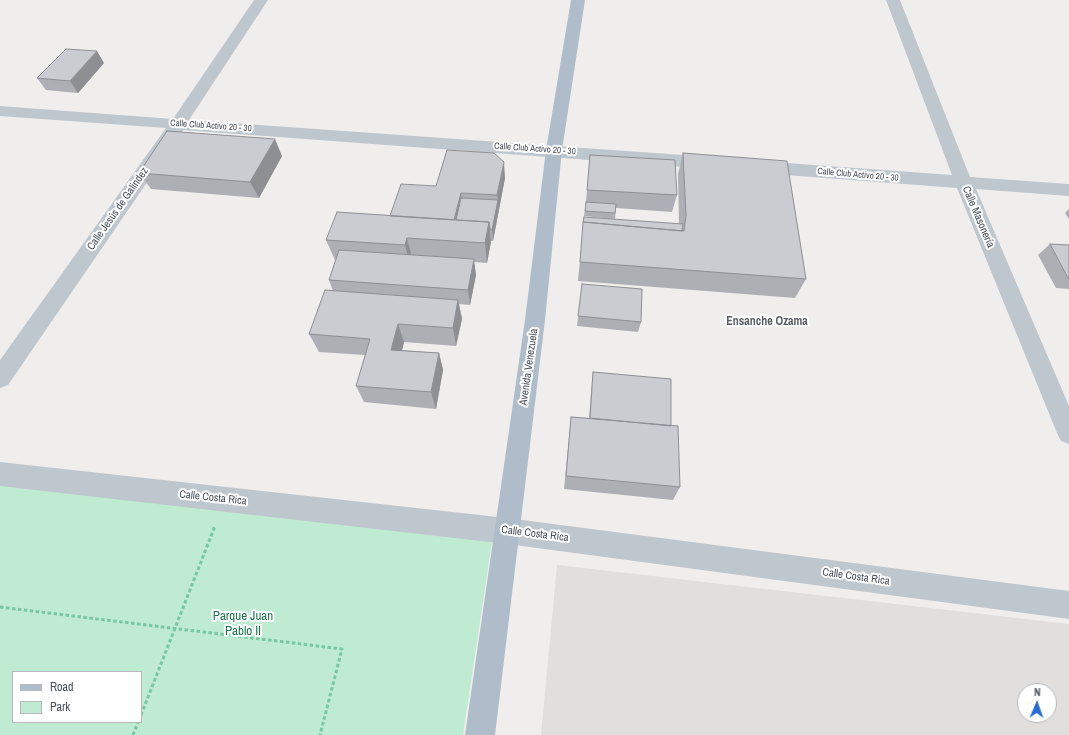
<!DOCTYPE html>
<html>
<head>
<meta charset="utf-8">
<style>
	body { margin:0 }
	#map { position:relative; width:1069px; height:735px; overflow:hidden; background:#f0eded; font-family:"Archivo Narrow",sans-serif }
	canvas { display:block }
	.legend { position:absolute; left:12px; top:671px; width:130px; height:52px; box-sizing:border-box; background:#fff; border:1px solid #b5b9bd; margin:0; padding:5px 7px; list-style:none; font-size:12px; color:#475059 }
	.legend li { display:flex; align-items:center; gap:8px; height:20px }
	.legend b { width:20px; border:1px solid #b5b9bd }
	.north { position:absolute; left:1017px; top:683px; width:40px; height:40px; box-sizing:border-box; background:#fff; border:1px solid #b5b9bd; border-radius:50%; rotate:2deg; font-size:11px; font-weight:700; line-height:16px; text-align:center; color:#475059 }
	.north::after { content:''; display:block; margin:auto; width:14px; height:18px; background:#266cd1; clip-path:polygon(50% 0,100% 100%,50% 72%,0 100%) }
</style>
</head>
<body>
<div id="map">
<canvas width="1069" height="735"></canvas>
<ul class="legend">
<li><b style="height:5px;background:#afbcca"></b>Road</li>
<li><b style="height:11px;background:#beebd1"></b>Park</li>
</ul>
<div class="north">N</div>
</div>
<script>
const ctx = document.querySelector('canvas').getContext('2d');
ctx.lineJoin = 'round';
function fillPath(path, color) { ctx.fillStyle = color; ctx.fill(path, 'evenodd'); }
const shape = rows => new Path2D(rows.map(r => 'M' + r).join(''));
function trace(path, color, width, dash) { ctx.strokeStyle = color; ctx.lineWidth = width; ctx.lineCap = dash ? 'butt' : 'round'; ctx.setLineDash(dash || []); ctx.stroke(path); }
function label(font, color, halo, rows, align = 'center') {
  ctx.font = font + ' "Archivo Narrow",sans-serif'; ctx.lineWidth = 4; ctx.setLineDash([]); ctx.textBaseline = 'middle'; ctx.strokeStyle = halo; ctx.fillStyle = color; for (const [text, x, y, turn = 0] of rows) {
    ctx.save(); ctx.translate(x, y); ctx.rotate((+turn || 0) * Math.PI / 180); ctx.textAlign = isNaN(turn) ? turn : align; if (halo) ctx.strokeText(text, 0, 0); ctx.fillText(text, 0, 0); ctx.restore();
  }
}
fillPath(shape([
	[557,565,1069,624,1069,735,541,735],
	[1025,691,1049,691,1049,715,1025,715]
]), '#e1dede');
fillPath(shape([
	[0,485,492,541,463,735,0,735],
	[13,672,141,672,141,722,13,722]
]), '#beebd1');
trace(shape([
	[0,607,342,649,320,735],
	[141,715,215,526],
	[133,735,138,722]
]), '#79c6a2', 3, [3.5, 2.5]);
fillPath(shape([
	[254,0,268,0,189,120,711,157,717,159,720,163,717,167,711,169,183,130,8,385,0,388,0,360,166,128,0,116,0,106,173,119,254,0],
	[886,0,900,0,970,177,1069,184,1069,196,976,189,1069,406,1069,444,1061,441,1057,433,957,188,759,173,753,171,750,167,753,163,759,161,952,175,886,0],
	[0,462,507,518,1069,591,1069,619,507,544,0,486,0,462]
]), '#bfc7ce');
fillPath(shape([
	[571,0,585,0,562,150,545,320,495,735,465,735,525,320,546,150,571,0]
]), '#afbcca');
fillPath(shape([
	[104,63,78,93,46,90,37,78],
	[683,153,806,279,795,298,578,281,584,217,679,224,678,174],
	[590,155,677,195,672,212,616,208,615,219,584,216,586,202],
	[282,156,259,198,151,189,139,173],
	[505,178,493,241,491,241,487,263,474,262,476,275,470,305,459,304,462,319,456,346,404,342,402,350,439,353,443,370,436,409,364,402,356,386,365,355,319,352,309,334,333,291,329,280,336,260,335,260,326,240,390,216,436,186],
	[1069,209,1069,219,1065,213],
	[1050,244,1069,245,1069,289,1056,288,1038,255],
	[582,284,641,322,638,332,577,326],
	[593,372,671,426,680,487,673,500,564,489,571,417,589,418,592,381]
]), '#aeafb5');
fillPath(shape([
	[97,51,104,63,78,93,70,81],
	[275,139,282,156,259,198,250,182],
	[504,162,505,178,493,241,492,230,498,200,497,195],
	[461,193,463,209,459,227,454,222],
	[489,222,491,242,487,263,485,243],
	[407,238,412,257,410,265,405,245],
	[474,259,476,275,470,305,468,290],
	[458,300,462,319,456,346,453,328],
	[398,324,404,342,398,367,391,350],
	[439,353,443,370,436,409,431,392]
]), '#8d8f93');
const building = shape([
	[66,49,97,51,70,81,37,78,66,49],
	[167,131,275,139,250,182,139,173,167,131],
	[447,150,494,153,504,162,497,195,461,193,454,220,390,216,401,184,436,186,447,150],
	[683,153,787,161,806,279,580,262,583,222,684,231,686,215,683,153],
	[590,155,675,160,677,195,587,190,590,155],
	[461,198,498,200,492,230,490,229,489,222,456,220,461,198],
	[586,202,616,204,615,213,585,211,586,202],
	[337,212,489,222,485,243,407,238,405,245,326,240,337,212],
	[584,217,683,224,682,231,583,222,584,217],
	[1050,244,1069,245,1069,278,1068,278,1050,244],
	[339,250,474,259,468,290,329,280,339,250],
	[582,284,642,289,641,322,578,316,582,284],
	[325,290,458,300,453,328,398,324,391,350,439,353,431,392,356,386,370,339,309,334,325,290],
	[593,372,671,379,671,426,590,418,593,372],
	[571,417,678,426,680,487,566,476,571,417]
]);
fillPath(building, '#caccd2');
trace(building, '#8d8f93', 1);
label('9px', '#475059', '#fff', [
	["Calle Club Activo 20 - 30",211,126,4],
	["Calle Club Activo 20 - 30",535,149,4],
	["Calle Club Activo 20 - 30",858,175,5]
]);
label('11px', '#475059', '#fff', [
	["Calle Jesús de Galindez",118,209,-55],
	["Calle Masonería",978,217,67],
	["Avenida Venezuela",529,367,-82],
	["Calle Costa Rica",213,498,6],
	["Calle Costa Rica",535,534,7],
	["Calle Costa Rica",856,577,8]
]);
label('bold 12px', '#5a5d62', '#fff', [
	["Ensanche Ozama",767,322]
]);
label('13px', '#1d754c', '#fff', [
	["Parque Juan",243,617],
	["Pablo II",243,632]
]);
</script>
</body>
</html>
